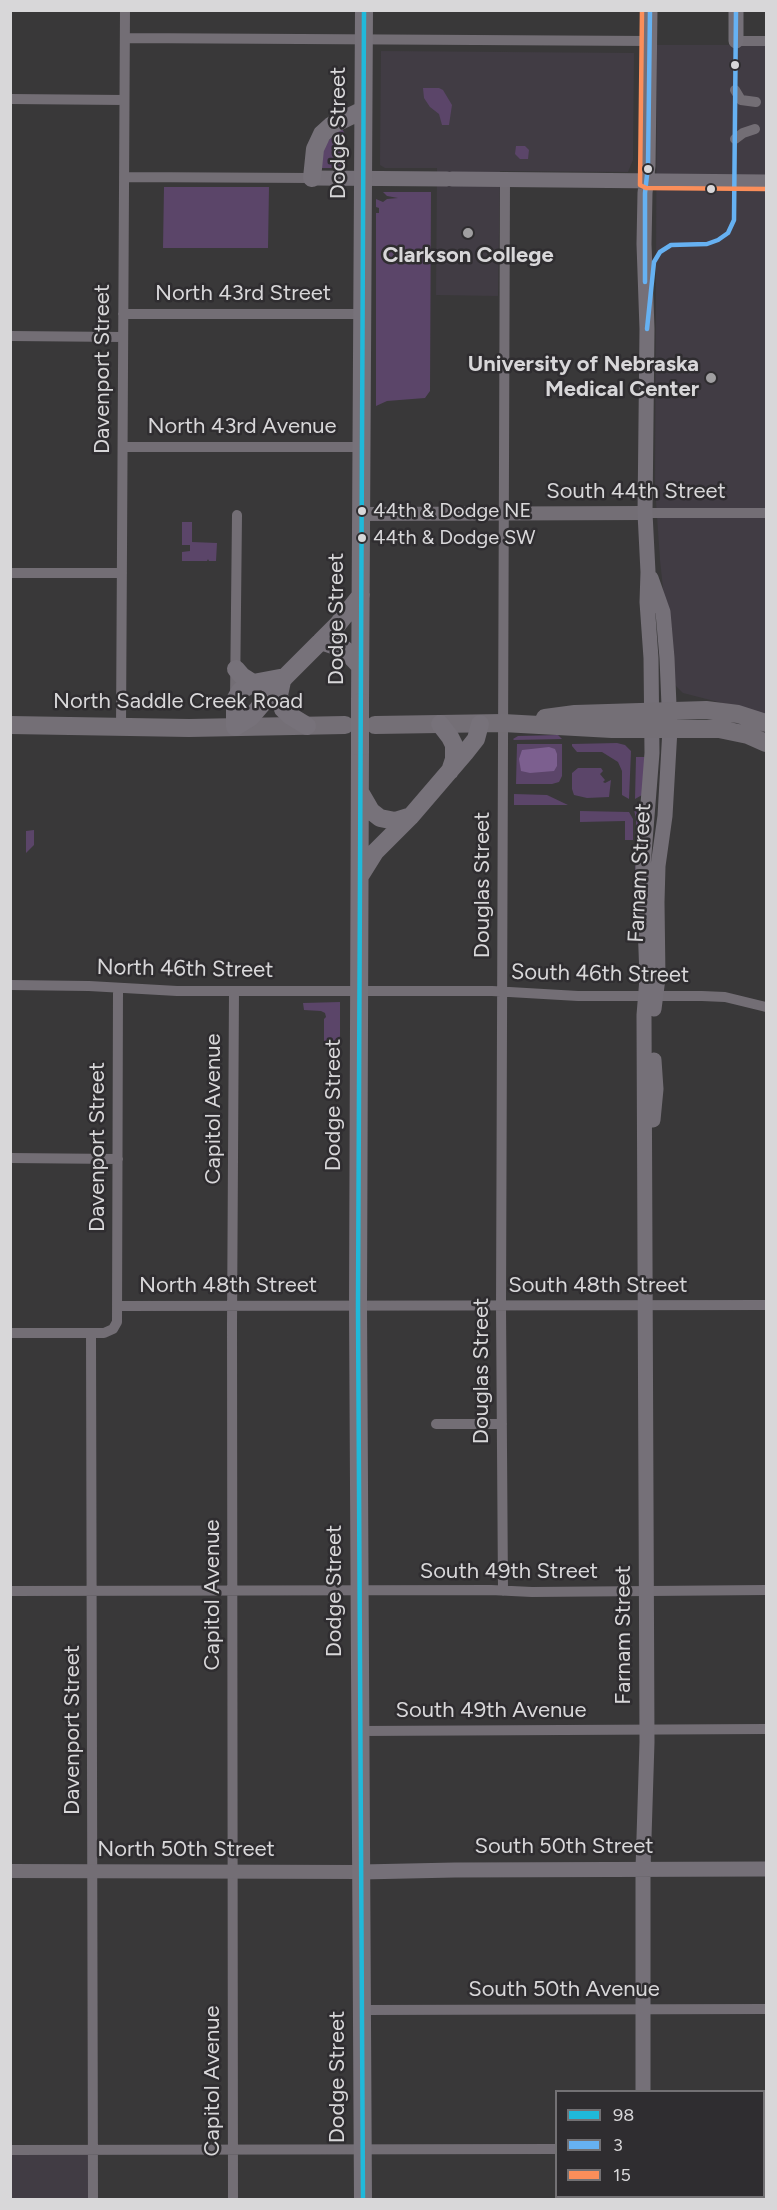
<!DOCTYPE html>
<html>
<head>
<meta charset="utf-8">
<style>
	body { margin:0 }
	#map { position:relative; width:777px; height:2210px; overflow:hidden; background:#393839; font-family:Figtree,sans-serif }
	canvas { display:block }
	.frame { position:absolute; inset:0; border:12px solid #d8d7d9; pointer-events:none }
	.legend { position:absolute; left:555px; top:2090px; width:210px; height:108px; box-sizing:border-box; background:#2f2d30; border:2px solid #737174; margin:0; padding:8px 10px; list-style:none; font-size:18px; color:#d8d7d9 }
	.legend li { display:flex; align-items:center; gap:12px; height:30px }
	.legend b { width:30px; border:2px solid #737174 }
</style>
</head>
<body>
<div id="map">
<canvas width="777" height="2210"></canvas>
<div class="frame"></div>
<ul class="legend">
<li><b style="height:8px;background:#20b9da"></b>98</li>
<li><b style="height:8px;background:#66b1f2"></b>3</li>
<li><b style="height:8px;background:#fa8e5a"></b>15</li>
</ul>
</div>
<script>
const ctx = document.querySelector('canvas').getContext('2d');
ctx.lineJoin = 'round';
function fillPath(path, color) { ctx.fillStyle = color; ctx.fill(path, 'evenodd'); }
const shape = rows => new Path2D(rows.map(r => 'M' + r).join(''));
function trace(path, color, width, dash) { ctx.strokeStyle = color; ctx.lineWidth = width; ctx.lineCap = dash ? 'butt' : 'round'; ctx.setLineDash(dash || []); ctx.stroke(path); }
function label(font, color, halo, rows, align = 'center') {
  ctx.font = font + ' Figtree,sans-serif'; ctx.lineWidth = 5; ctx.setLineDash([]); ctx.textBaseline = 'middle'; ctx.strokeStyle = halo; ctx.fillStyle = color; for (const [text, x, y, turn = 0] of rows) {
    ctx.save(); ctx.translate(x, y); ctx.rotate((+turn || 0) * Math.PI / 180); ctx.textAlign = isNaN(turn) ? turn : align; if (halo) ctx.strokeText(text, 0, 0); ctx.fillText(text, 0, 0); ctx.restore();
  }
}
fillPath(shape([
	[657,45,766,45,766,718,726,704,683,693,673,683,660,560,655,487],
	[381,51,634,53,633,160,628,172,500,171,498,296,436,295,437,168,385,168,380,165],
	[10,2155,88,2155,88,2199,11,2199]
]), '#413c44');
fillPath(shape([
	[423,88,439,88,443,90,452,105,449,125,442,125,439,114,430,107,424,98],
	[341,127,345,134,345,168,317,168,319,151],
	[516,146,525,146,529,150,528,159,520,159,515,154],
	[164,187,269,187,268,248,163,248],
	[383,192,431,192,430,391,425,398,387,401,376,406,376,213,379,213,379,208,376,207,376,199,383,202,387,199,398,198,387,196],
	[182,522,192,522,192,542,217,543,216,561,209,561,208,559,207,561,182,561,182,552,190,551,190,545,182,545],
	[558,735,562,739,514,740,513,739,518,736],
	[617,743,625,745,631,751,629,799,622,795,622,771,618,762,602,752,577,752,572,746,572,744],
	[517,744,562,744,562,776,559,782,552,784,516,784],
	[636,757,645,757,642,795,635,799],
	[578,768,601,768,603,771,600,774,605,780,603,782,605,783,611,780,609,797,587,798,574,795,572,789,572,773],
	[514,794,547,795,568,805,514,805],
	[634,809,640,814,638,889,635,889,636,820],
	[580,811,629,812,633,819,633,840,625,840,625,821,580,822],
	[34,830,34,845,26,853,26,831],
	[340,1002,340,1044,324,1044,324,1019,326,1017,325,1013,321,1011,304,1010,303,1003]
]), '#5b4569');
fillPath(shape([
	[549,747,555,749,557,754,557,766,554,771,530,773,521,771,519,759,522,750]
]), '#7c5f8f');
trace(shape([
	[125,38,650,41],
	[736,41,766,41],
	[735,90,741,100,756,102],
	[10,99,124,100],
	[735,139,743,133,755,129],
	[124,177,312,178],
	[123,314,362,314],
	[10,336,123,337],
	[123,447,362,447],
	[645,513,766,513],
	[10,573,122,573],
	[235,700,237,515],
	[121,727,125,10],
	[10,985,89,986,177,991,492,991,578,996,702,996,725,997,766,1007],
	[10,1158,118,1159],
	[118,1306,766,1305],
	[10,1333,104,1333,113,1329,117,1322,118,988],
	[91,1333,93,2200],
	[436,1424,502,1424],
	[10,1591,491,1590,532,1592,766,1590],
	[503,1591,501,1306,505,180],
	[360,1731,766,1729],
	[362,2010,766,2009],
	[764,2149,766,2149],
	[10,2150,556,2149],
	[233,2200,232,1325,234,991]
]), '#736e75', 10);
trace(shape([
	[361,514,645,513],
	[10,1871,361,1872]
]), '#736e75', 14);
trace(shape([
	[736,41,736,10],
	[312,178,447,179],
	[452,179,766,182],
	[651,578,663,612,667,658,670,729,665,816,658,866,657,902,658,978,654,1009],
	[653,1120,656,1089,654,1060],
	[361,1872,455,1870,766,1869],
	[643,2092,643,1869,647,1742,644,1015,647,978,643,867,652,753,651,658,647,602,648,572,645,513,647,329,644,244,645,193,648,166,650,10],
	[644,2196,644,2200]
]), '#757078', 15);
trace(shape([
	[545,718,575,714,706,710,738,714,766,723],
	[10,725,189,728,345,725],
	[375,725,503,723,612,729,719,729,748,735,766,743]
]), '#746f76', 18);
trace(shape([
	[312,178,315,149,322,134,332,125,363,110],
	[321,641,344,649,360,666],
	[236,669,242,676,253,683],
	[285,677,253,683,240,691,235,700,235,727,251,717,285,677,338,624,361,595],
	[282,681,279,695,283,709,289,715,307,726],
	[360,702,364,10],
	[440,724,450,737,454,745,454,759,450,771],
	[360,747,358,1306,363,2200],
	[360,792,371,811,380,818,395,821,411,816],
	[360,876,375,852,411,816,465,753,476,739,480,724]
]), '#77727a', 18);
trace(shape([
	[360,702,360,747]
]), '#77727a', 18);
trace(shape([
	[363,2200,358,1306,364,10]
]), '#20b9da', 4.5);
trace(shape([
	[645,282,645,193,648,166,650,10],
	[647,329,654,262,660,252,671,245,707,244,718,240,728,233,734,220,736,10]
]), '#66b1f2', 4.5);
trace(shape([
	[642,10,640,185,646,188,766,189]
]), '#fa8e5a', 4.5);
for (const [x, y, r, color] of [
	[735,65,5,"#d8d7d9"],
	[648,169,5,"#d8d7d9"],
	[711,189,5,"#d8d7d9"],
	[468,233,6,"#a09fa1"],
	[711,378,6,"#a09fa1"],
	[362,511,5,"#d8d7d9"],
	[362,538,5,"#d8d7d9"]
]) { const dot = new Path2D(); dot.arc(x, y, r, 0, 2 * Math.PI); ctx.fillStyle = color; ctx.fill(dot); trace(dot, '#2f2d30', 2); }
label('20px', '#d8d7d9', '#2f2d30', [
	["44th & Dodge NE",373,511],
	["44th & Dodge SW",373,538]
], 'left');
label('22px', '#d8d7d9', '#2f2d30', [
	["Dodge Street",339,133,-90],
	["North 43rd Street",243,294],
	["Davenport Street",103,369,-90],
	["North 43rd Avenue",242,427],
	["South 44th Street",636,492],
	["Dodge Street",337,619,-90],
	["North Saddle Creek Road",178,702],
	["Farnam Street",640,873,-87],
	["Douglas Street",483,885,-90],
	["North 46th Street",185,969,1],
	["South 46th Street",600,974,1],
	["Dodge Street",334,1105,-90],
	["Capitol Avenue",214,1109,-90],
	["Davenport Street",98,1147,-90],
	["North 48th Street",228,1286],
	["South 48th Street",598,1286],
	["Douglas Street",482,1371,-90],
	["South 49th Street",509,1572],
	["Dodge Street",335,1591,-90],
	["Capitol Avenue",213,1595,-90],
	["Farnam Street",624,1635,-90],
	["South 49th Avenue",491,1711],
	["Davenport Street",73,1730,-90],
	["South 50th Street",564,1847],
	["North 50th Street",186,1850],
	["South 50th Avenue",564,1990],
	["Dodge Street",338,2077,-90],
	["Capitol Avenue",213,2081,-90]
]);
label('bold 22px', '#d8d7d9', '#2f2d30', [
	["Clarkson College",468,256],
	["University of Nebraska",699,365,"right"],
	["Medical Center",699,390,"right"]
]);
</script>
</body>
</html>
